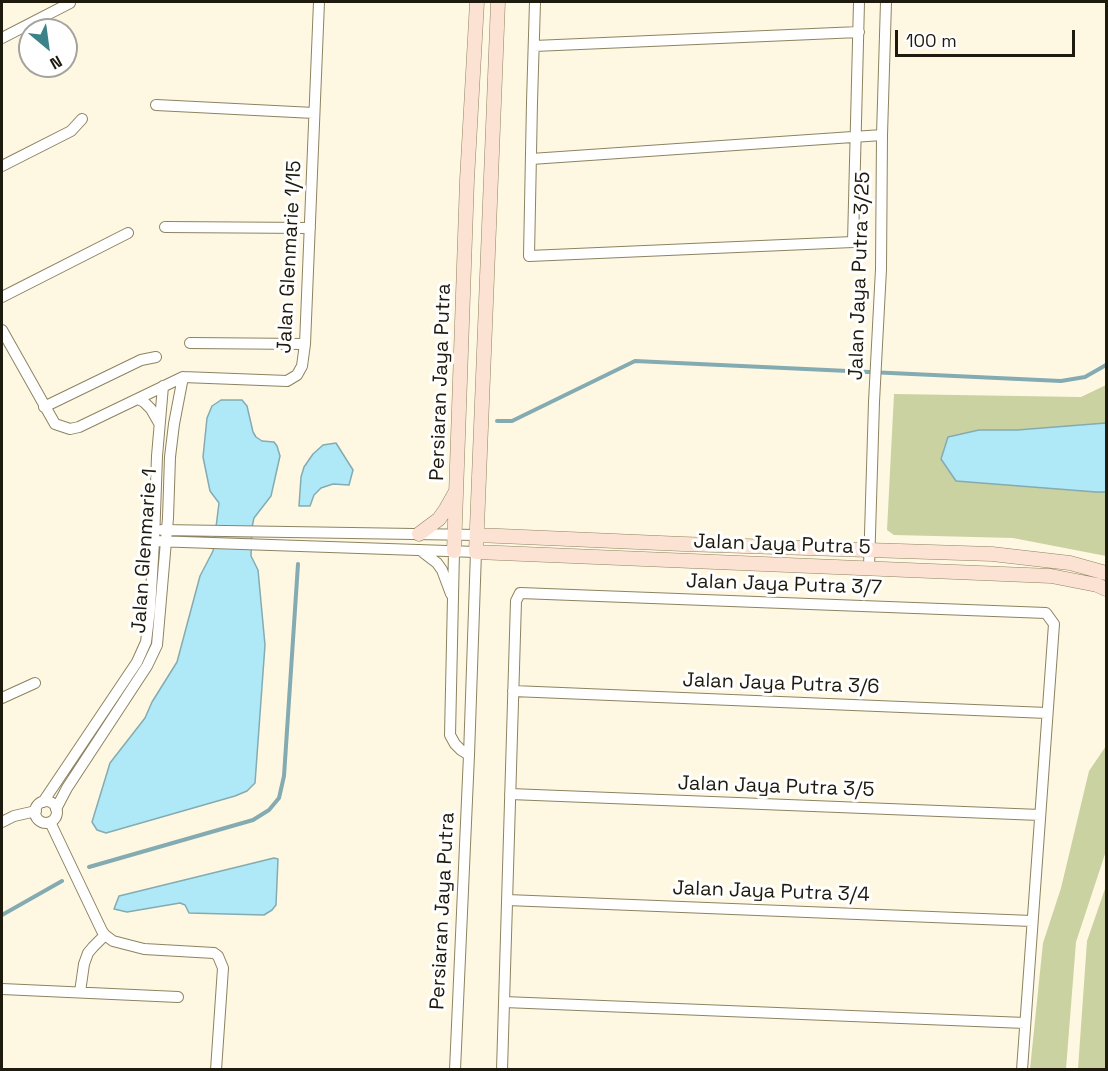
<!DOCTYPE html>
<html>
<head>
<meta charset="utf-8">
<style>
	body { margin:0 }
	#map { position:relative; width:1108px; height:1071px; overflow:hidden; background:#fef8e2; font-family:"Space Grotesk",sans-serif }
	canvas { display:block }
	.frame { position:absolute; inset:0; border:3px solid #1e1a0d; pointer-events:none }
	.north { position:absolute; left:18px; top:18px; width:60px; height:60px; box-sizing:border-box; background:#fff; border:2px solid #a5a39e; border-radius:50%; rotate:151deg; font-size:16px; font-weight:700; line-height:24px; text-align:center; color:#1e1a0d }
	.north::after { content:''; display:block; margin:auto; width:21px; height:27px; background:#3b8389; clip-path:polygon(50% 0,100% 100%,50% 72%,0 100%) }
	.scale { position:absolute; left:895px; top:30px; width:180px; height:27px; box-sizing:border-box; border:3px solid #1e1a0d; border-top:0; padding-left:8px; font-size:18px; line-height:21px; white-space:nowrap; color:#1e1a0d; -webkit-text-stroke:4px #fff; paint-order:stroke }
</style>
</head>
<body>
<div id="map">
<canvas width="1108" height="1071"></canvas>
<div class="frame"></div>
<div class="north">N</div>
<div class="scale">100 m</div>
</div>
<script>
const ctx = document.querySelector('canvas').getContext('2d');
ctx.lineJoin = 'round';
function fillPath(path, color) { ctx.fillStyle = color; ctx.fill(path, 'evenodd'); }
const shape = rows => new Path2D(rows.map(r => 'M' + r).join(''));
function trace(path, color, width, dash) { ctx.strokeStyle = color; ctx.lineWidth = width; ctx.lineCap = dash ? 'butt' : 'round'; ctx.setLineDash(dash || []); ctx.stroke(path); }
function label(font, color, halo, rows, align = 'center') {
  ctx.font = font + ' "Space Grotesk",sans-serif'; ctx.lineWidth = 6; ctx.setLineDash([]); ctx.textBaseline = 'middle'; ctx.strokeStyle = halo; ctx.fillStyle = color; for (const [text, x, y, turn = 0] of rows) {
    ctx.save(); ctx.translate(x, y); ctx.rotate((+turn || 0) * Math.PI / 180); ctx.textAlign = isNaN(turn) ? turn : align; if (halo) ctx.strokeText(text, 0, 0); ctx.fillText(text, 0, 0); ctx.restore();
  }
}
fillPath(shape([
	[1106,385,1106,556,1013,538,894,535,887,530,894,394,1081,397],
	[1106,746,1106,851,1076,942,1066,1069,1030,1069,1043,943,1061,888,1089,771],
	[1106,886,1106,1069,1078,1069,1087,941]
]), '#cad2a1');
const water = shape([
	[221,400,242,400,247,406,253,432,256,437,262,441,274,442,277,446,280,456,271,496,254,518,252,527,251,556,258,570,265,645,255,783,247,791,235,796,106,833,97,830,92,822,110,763,145,718,152,702,177,662,200,576,213,551,219,503,210,491,203,457,207,418,212,406,221,400],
	[1106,423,1106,492,1096,492,956,481,941,459,948,437,979,430,1017,430,1106,423],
	[336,443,353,470,349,485,333,484,321,488,314,495,310,506,299,506,301,477,304,467,313,454,323,445,336,443],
	[274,858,278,859,276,905,272,910,264,915,189,913,185,905,180,903,127,912,114,909,119,896,274,858]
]);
fillPath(water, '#afe9f7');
trace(water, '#84abb1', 1.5);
trace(shape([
	[497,421,512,421,635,361,1061,381,1085,377,1106,365],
	[89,867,253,820,269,810,279,798,284,776,298,564],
	[2,915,62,881]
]), '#84abb1', 4);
const street = shape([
	[535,2,532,102,529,256,853,242,859,2],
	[2,38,70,3],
	[534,46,859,32],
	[156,105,314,113],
	[531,159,882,135],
	[2,166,71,131,82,119],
	[165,227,310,228],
	[2,297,128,233],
	[2,330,55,424,70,429,79,427,183,377,287,381,297,375,302,366,305,344,319,2],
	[190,343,305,344],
	[138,399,144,402,151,409,159,423],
	[44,407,141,360,156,357],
	[162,530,477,535],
	[154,541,476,552,469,755,455,1070],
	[420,550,437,563,442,570,451,594],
	[454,551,450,735,455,744,461,750,469,755],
	[869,567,874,402,881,269,882,135,886,2],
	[513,691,1047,713],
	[2,698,35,683],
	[510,794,1040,815],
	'35 812a11 11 0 1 1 22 0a11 11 0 1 1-22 0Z',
	[43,802,137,662,146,642,150,609,154,541,157,456,163,386],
	[56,809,67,788,147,666,157,645,168,518,170,457,174,424,183,377],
	[2,822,14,816,36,811],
	[50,822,102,931,105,935,113,941,144,949,214,953,218,956,223,968,216,1070],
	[507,900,1032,921],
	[2,989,178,997],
	[80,992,84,964,88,953,93,947,105,935],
	[504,1002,1025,1023],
	[502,1070,516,601,520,593,1046,613,1054,624,1022,1070]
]);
const secondary = shape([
	[498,2,476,552,1051,576,1097,585,1106,589],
	[419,534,439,519,446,509,455,493],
	[477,535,683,544,992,554,1070,563,1106,573],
	[454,551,467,180,477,2]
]);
trace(street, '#8d8362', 12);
trace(secondary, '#8d8362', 15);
trace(street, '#fff', 10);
trace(secondary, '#fce2d2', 14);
label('20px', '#1e1a0d', '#fff', [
	["Jalan Glenmarie 1/15",290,257,-87],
	["Jalan Jaya Putra 3/25",860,276,-88],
	["Persiaran Jaya Putra",441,382,-88],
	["Jalan Jaya Putra 5",782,545,2],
	["Jalan Glenmarie 1",145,551,-86],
	["Jalan Jaya Putra 3/7",784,585,2],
	["Jalan Jaya Putra 3/6",781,684,2],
	["Jalan Jaya Putra 3/5",776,787,2],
	["Jalan Jaya Putra 3/4",771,892,2],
	["Persiaran Jaya Putra",443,911,-87]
]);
</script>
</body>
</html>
